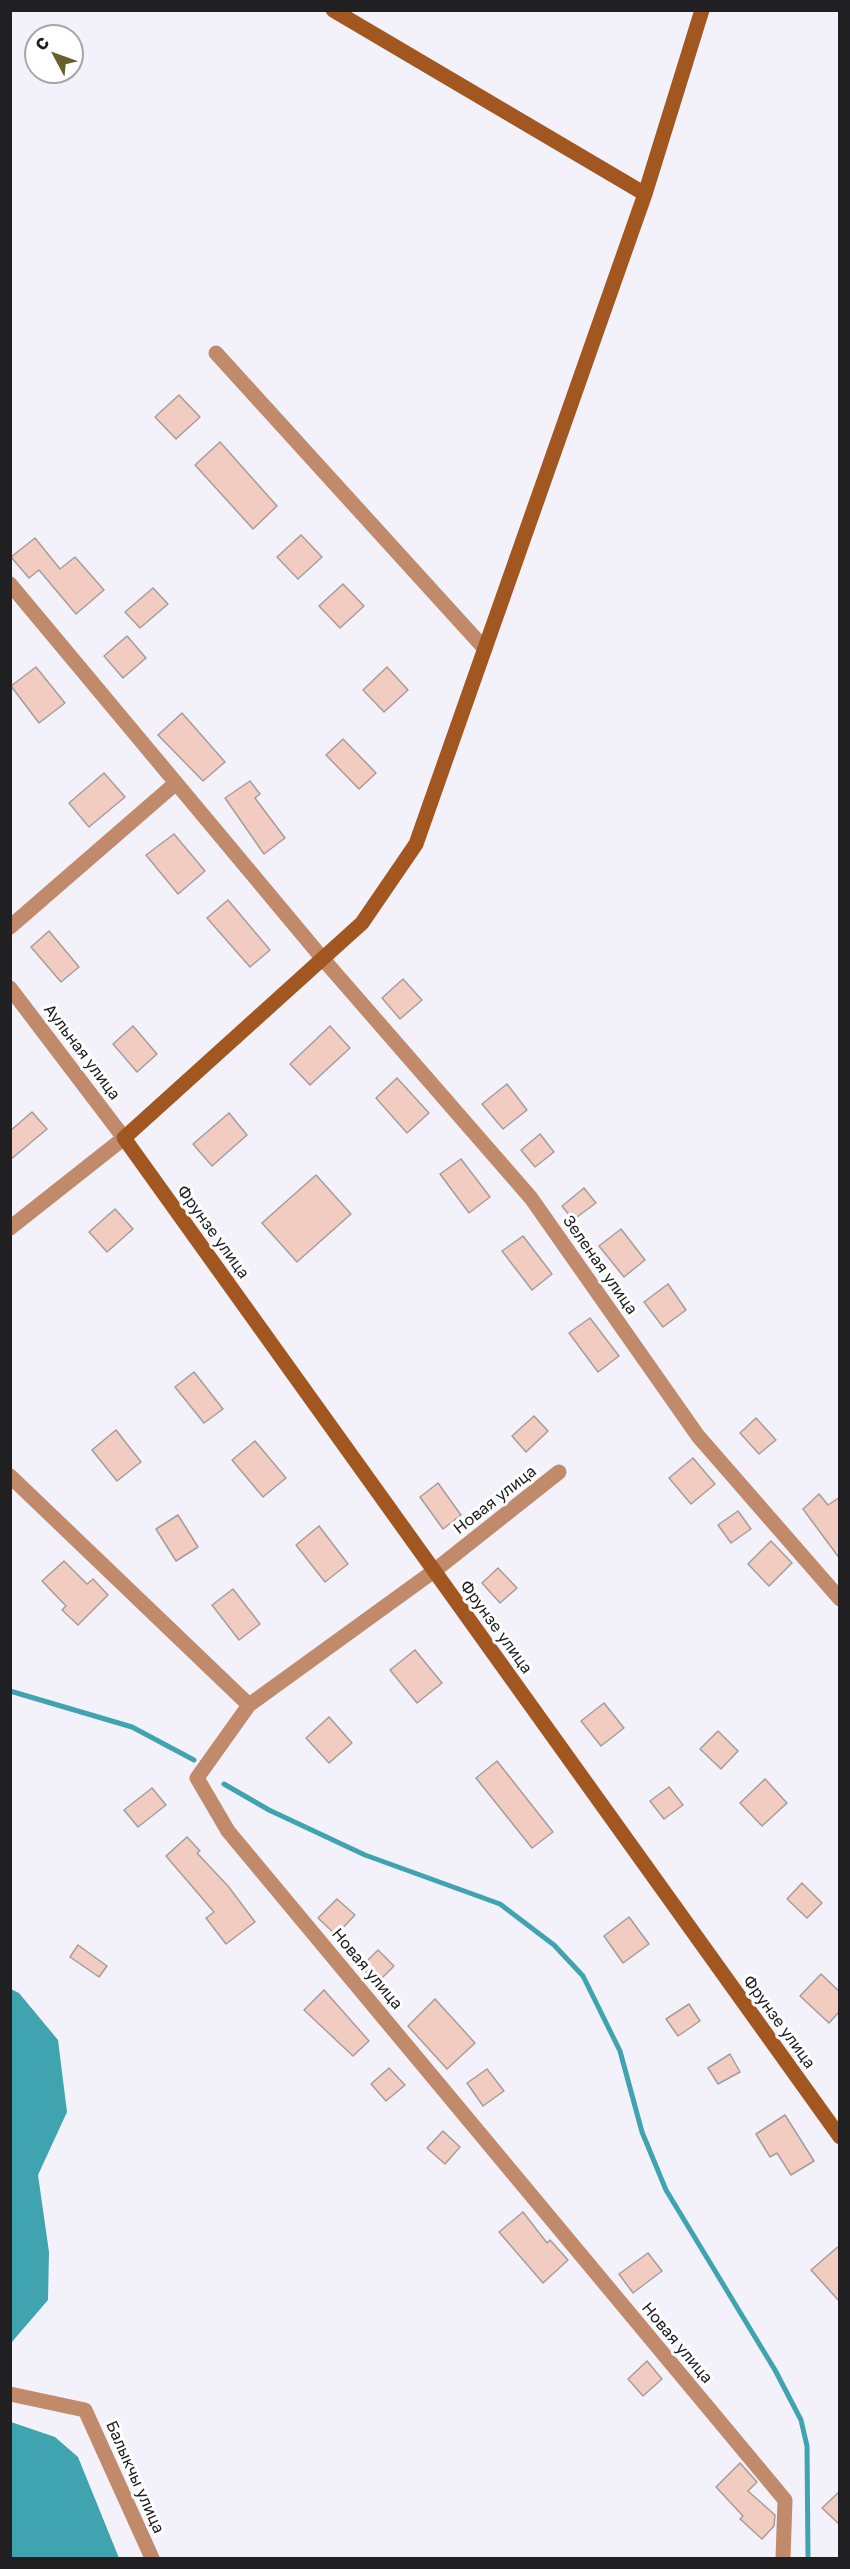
<!DOCTYPE html>
<html>
<head>
<meta charset="utf-8">
<style>
	body { margin:0 }
	#map { position:relative; width:850px; height:2569px; overflow:hidden; background:#f3f2fb; font-family:"Golos Text",sans-serif }
	canvas { display:block }
	.frame { position:absolute; inset:0; border:12px solid #202023; pointer-events:none }
	.north { position:absolute; left:24px; top:24px; width:60px; height:60px; box-sizing:border-box; background:#fff; border:2px solid #a6a6a7; border-radius:50%; rotate:311deg; font-size:16px; font-weight:700; line-height:24px; text-align:center; color:#202023 }
	.north::after { content:''; display:block; margin:auto; width:21px; height:27px; background:#68602c; clip-path:polygon(50% 0,100% 100%,50% 72%,0 100%) }
</style>
</head>
<body>
<div id="map">
<canvas width="850" height="2569"></canvas>
<div class="frame"></div>
<div class="north">С</div>
</div>
<script>
const ctx = document.querySelector('canvas').getContext('2d');
ctx.lineJoin = 'round';
function fillPath(path, color) { ctx.fillStyle = color; ctx.fill(path, 'evenodd'); }
const shape = rows => new Path2D(rows.map(r => 'M' + r).join(''));
function trace(path, color, width, dash) { ctx.strokeStyle = color; ctx.lineWidth = width; ctx.lineCap = dash ? 'butt' : 'round'; ctx.setLineDash(dash || []); ctx.stroke(path); }
function label(font, color, halo, rows, align = 'center') {
  ctx.font = font + ' "Golos Text",sans-serif'; ctx.lineWidth = 6; ctx.setLineDash([]); ctx.textBaseline = 'middle'; ctx.strokeStyle = halo; ctx.fillStyle = color; for (const [text, x, y, turn = 0] of rows) {
    ctx.save(); ctx.translate(x, y); ctx.rotate((+turn || 0) * Math.PI / 180); ctx.textAlign = isNaN(turn) ? turn : align; if (halo) ctx.strokeText(text, 0, 0); ctx.fillText(text, 0, 0); ctx.restore();
  }
}
fillPath(shape([
	[11,1989,19,1993,58,2040,67,2112,38,2175,49,2252,48,2300,11,2343],
	[11,2422,55,2437,78,2457,119,2558,11,2558]
]), '#40a4b0');
trace(shape([
	[10,1691,132,1727,194,1760],
	[224,1784,269,1810,365,1855,500,1904,554,1945,583,1976,620,2051,642,2132,666,2190,775,2370,801,2420,807,2446,808,2558]
]), '#40a4b0', 5);
const building = shape([
	[179,395,200,417,176,439,155,417,179,395],
	[220,442,277,506,253,529,195,465,220,442],
	[301,535,322,557,298,579,277,557,301,535],
	[35,538,60,569,75,557,104,590,76,614,39,570,29,578,11,557,35,538],
	[343,584,364,606,340,628,319,606,343,584],
	[153,588,168,604,140,628,125,612,153,588],
	[127,636,146,658,123,678,104,656,127,636],
	[36,667,65,703,39,723,11,686,36,667],
	[387,667,408,690,384,712,363,690,387,667],
	[182,713,225,762,203,781,158,735,182,713],
	[343,739,376,773,359,789,326,755,343,739],
	[104,773,125,797,89,827,69,803,104,773],
	[250,781,260,794,255,798,285,838,264,854,225,798,250,781],
	[174,834,205,871,178,894,146,855,174,834],
	[228,900,270,950,250,967,207,918,228,900],
	[49,931,79,967,61,982,31,947,49,931],
	[403,979,422,1000,400,1019,382,998,403,979],
	[133,1026,157,1054,137,1072,113,1044,133,1026],
	[330,1026,350,1048,310,1085,290,1064,330,1026],
	[397,1078,429,1113,407,1133,376,1098,397,1078],
	[507,1084,527,1110,503,1129,482,1104,507,1084],
	[32,1112,47,1129,10,1160,10,1131,32,1112],
	[229,1113,247,1135,212,1166,193,1144,229,1113],
	[540,1134,554,1152,535,1167,521,1150,540,1134],
	[461,1159,490,1197,469,1213,440,1174,461,1159],
	[316,1175,351,1214,297,1262,262,1223,316,1175],
	[584,1188,596,1203,573,1220,562,1206,584,1188],
	[115,1209,133,1229,107,1252,89,1232,115,1209],
	[621,1229,645,1260,624,1277,599,1246,621,1229],
	[523,1236,552,1274,532,1290,502,1251,523,1236],
	[668,1284,686,1310,663,1327,644,1302,668,1284],
	[590,1318,619,1356,598,1372,569,1333,590,1318],
	[194,1372,223,1409,204,1423,175,1387,194,1372],
	[534,1416,548,1431,526,1452,512,1436,534,1416],
	[756,1418,776,1440,759,1454,740,1433,756,1418],
	[116,1430,141,1462,117,1481,92,1450,116,1430],
	[255,1441,286,1478,263,1497,232,1460,255,1441],
	[693,1458,715,1484,691,1504,669,1478,693,1458],
	[438,1483,461,1515,443,1529,420,1497,438,1483],
	[819,1494,828,1505,840,1497,840,1559,803,1509,819,1494],
	[738,1511,751,1529,731,1543,718,1525,738,1511],
	[178,1515,198,1547,176,1561,156,1529,178,1515],
	[319,1526,348,1564,325,1582,296,1545,319,1526],
	[771,1541,792,1563,769,1586,748,1564,771,1541],
	[64,1561,87,1584,93,1579,108,1595,78,1625,62,1610,66,1606,42,1581,64,1561],
	[498,1568,517,1588,500,1603,482,1583,498,1568],
	[233,1589,260,1624,239,1640,212,1605,233,1589],
	[415,1650,442,1683,417,1703,390,1670,415,1650],
	[604,1703,624,1728,601,1746,581,1721,604,1703],
	[329,1717,352,1743,329,1763,306,1738,329,1717],
	[718,1731,738,1751,721,1769,700,1749,718,1731],
	[497,1761,553,1832,532,1848,476,1778,497,1761],
	[765,1779,787,1803,762,1826,740,1803,765,1779],
	[669,1787,683,1805,664,1819,650,1801,669,1787],
	[152,1788,166,1805,138,1827,124,1810,152,1788],
	[187,1837,200,1851,197,1853,228,1886,255,1922,226,1944,206,1918,214,1912,166,1856,187,1837],
	[802,1883,822,1903,807,1918,787,1899,802,1883],
	[337,1899,355,1915,336,1935,318,1918,337,1899],
	[629,1917,649,1944,623,1963,604,1936,629,1917],
	[78,1945,107,1966,99,1977,70,1957,78,1945],
	[378,1950,394,1966,377,1983,361,1967,378,1950],
	[821,1974,840,1992,840,2011,829,2023,800,1996,821,1974],
	[324,1990,369,2041,353,2056,304,2010,324,1990],
	[435,1999,475,2043,447,2069,408,2026,435,1999],
	[689,2004,700,2021,678,2036,666,2019,689,2004],
	[730,2054,740,2072,718,2084,708,2068,730,2054],
	[389,2068,405,2085,386,2101,371,2084,389,2068],
	[487,2069,504,2091,483,2106,467,2083,487,2069],
	[785,2115,814,2161,791,2175,777,2153,770,2157,756,2134,785,2115],
	[443,2131,460,2147,445,2164,427,2148,443,2131],
	[523,2212,547,2243,550,2240,568,2260,543,2283,499,2232,523,2212],
	[840,2245,840,2302,811,2270,840,2245],
	[648,2253,662,2271,633,2293,619,2274,648,2253],
	[647,2361,662,2379,643,2396,628,2379,647,2361],
	[740,2463,757,2482,748,2491,775,2515,774,2526,762,2539,740,2519,743,2516,716,2487,740,2463],
	[840,2491,840,2525,822,2508,840,2491]
]);
fillPath(building, '#f2ccc0');
trace(building, '#a69c9a', 1.5);
trace(shape([
	[216,353,485,649],
	[10,584,323,959,531,1198,698,1436,840,1599],
	[10,927,176,783],
	[10,988,124,1138,10,1228],
	[559,1472,434,1571,249,1705,197,1778,228,1831,785,2500,783,2558],
	[10,1476,249,1705],
	[10,2394,85,2410,152,2558]
]), '#c08a6b', 15);
trace(shape([
	[333,10,645,194],
	[702,10,645,194,416,844,362,923,124,1138,840,2137]
]), '#a25620', 15);
label('16px', '#202023', '#fff', [
	["Аульная улица",82,1052,53],
	["Фрунзе улица",213,1232,54],
	["Зеленая улица",600,1265,55],
	["Новая улица",495,1500,-38],
	["Фрунзе улица",496,1627,54],
	["Новая улица",367,1969,50],
	["Фрунзе улица",779,2022,54],
	["Новая улица",677,2343,50],
	["Балыкчы улица",135,2477,66]
]);
</script>
</body>
</html>
